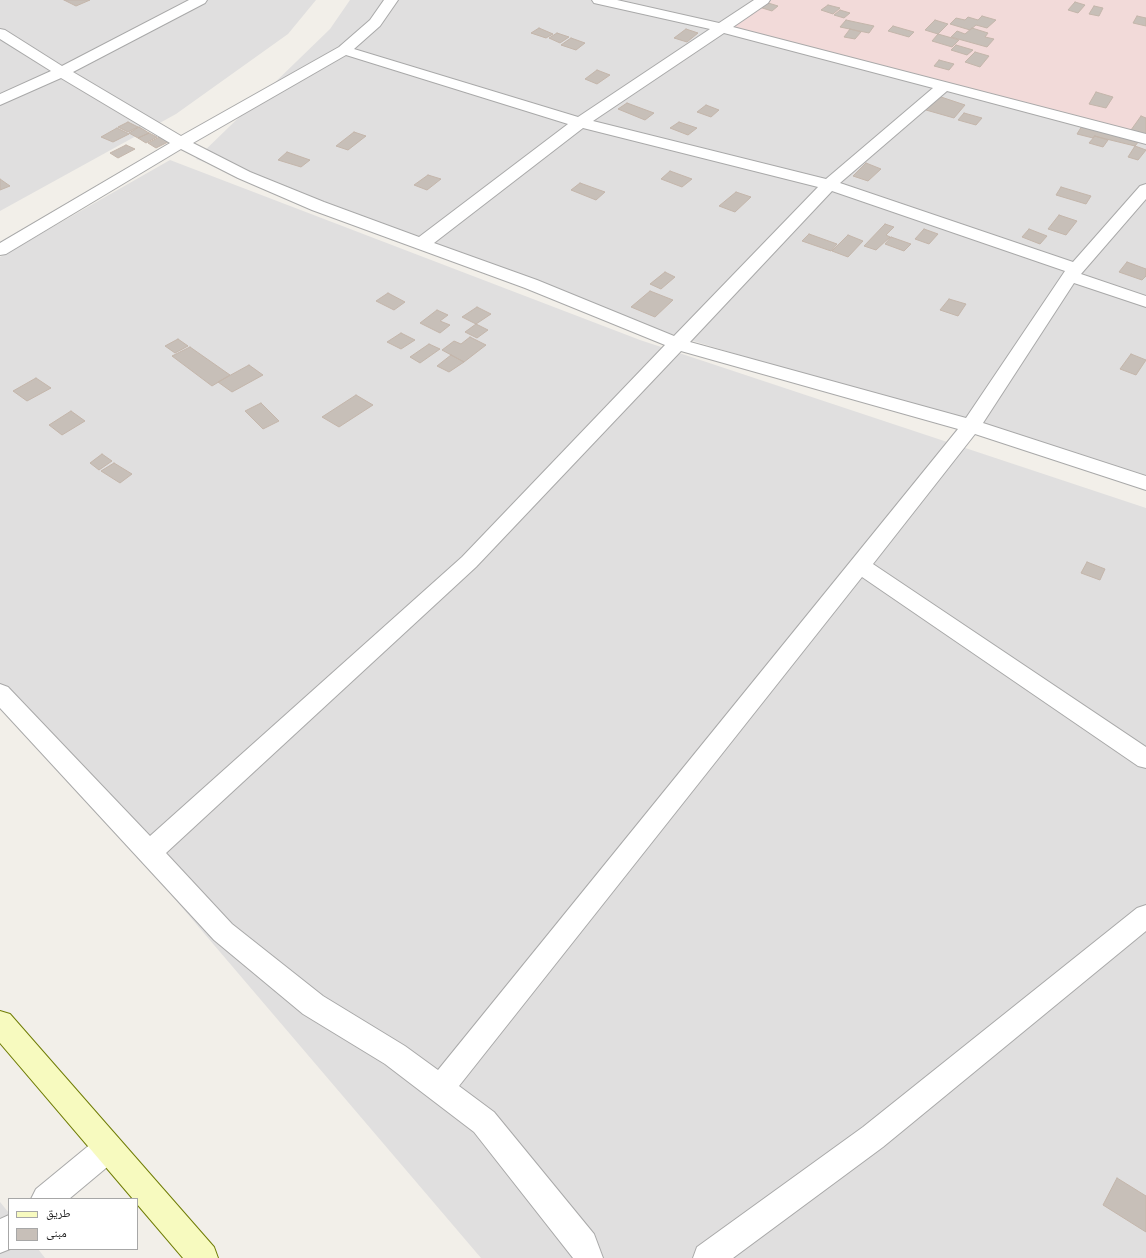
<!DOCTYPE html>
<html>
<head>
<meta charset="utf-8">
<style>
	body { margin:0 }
	#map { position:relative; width:1146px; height:1258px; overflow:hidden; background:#f2efe9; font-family:"Space Grotesk","Noto Naskh Arabic",sans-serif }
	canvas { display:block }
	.legend { position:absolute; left:8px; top:1198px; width:130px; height:52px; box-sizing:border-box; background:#fff; border:1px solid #a7a7a7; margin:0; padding:5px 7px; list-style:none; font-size:12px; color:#222 }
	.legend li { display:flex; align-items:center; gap:8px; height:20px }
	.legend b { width:20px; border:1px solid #a7a7a7 }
</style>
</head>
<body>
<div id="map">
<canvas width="1146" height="1258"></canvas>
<ul class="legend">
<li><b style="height:5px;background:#f7fabf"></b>طريق</li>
<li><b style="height:11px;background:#c7bfb8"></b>مبنى</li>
</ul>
</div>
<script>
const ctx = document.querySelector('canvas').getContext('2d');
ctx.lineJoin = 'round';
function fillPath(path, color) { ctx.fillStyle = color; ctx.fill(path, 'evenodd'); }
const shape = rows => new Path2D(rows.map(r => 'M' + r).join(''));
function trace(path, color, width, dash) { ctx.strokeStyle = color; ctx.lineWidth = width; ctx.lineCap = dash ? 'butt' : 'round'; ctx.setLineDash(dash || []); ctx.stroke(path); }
fillPath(shape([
	[0,0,316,0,288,34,176,114,0,211],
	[350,0,1146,0,1146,478,670,334,196,159,330,29],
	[170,160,640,340,1146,508,1146,1258,481,1258,0,694,0,257],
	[0,1202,9,1213,9,1249,38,1249,45,1258,0,1258]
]), '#e0dfdf');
fillPath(shape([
	[761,0,1146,0,1146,141,721,29]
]), '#f2dad9');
const building = shape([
	[64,0,90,0,76,6,64,0],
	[765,2,778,6,772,11,759,7,765,2],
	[1075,2,1085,5,1078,13,1068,10,1075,2],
	[828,5,840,8,833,14,821,10,828,5],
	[1094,6,1103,8,1099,16,1089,14,1094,6],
	[840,10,850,13,844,18,834,15,840,10],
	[982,16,996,20,987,28,976,25,970,30,950,24,956,18,965,20,968,17,978,20,982,16],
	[1137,16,1146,18,1146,26,1133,23,1137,16],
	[846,20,874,26,869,33,840,27,846,20],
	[935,20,948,24,938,34,925,30,935,20],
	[893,26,914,32,909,37,888,31,893,26],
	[539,28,553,34,546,38,531,33,539,28],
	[972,28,988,33,985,37,994,39,987,47,951,37,957,31,965,34,972,28],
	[686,29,698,33,687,42,674,38,686,29],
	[850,29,861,32,855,39,844,37,850,29],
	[557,33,569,37,560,43,549,38,557,33],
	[938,34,959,40,952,47,932,41,938,34],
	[571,38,585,43,576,50,561,45,571,38],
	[956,45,973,50,967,55,951,50,956,45],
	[975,52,989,56,980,67,965,62,975,52],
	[939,60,954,64,949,70,934,66,939,60],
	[597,70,610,75,597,84,585,79,597,70],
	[1096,92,1113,97,1106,108,1089,104,1096,92],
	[938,96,965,105,954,118,926,110,938,96],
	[627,103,654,113,645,120,618,109,627,103],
	[706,105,719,110,711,117,697,112,706,105],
	[964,113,982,118,976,125,958,120,964,113],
	[1141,116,1146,118,1146,134,1131,130,1141,116],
	[128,122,138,127,128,132,118,127,128,122],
	[679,122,697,128,688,135,670,128,679,122],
	[1082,126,1139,141,1135,146,1094,136,1093,138,1077,134,1082,126],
	[139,127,149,133,138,138,129,133,139,127],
	[117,128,129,134,113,142,101,137,117,128],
	[354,132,366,136,348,150,336,146,354,132],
	[149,133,157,137,146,143,138,138,149,133],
	[163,135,172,140,156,148,148,143,163,135],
	[1095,136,1108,140,1103,147,1089,143,1095,136],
	[126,145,135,149,118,158,110,153,126,145],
	[1135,146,1146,150,1138,160,1128,157,1135,146],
	[287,152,310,160,301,167,278,160,287,152],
	[866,163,881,169,868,181,853,176,866,163],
	[670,171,692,179,682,187,661,179,670,171],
	[428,175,441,179,427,190,414,185,428,175],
	[0,179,10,186,0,190,0,179],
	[580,183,605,192,596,200,571,190,580,183],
	[1061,187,1091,196,1086,204,1056,195,1061,187],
	[736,192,751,197,735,212,719,206,736,192],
	[1059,215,1077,221,1066,235,1048,229,1059,215],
	[885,224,894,227,886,235,890,237,876,250,864,246,885,224],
	[924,229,938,234,929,244,915,239,924,229],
	[1029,229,1047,236,1040,244,1022,237,1029,229],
	[809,234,837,244,831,251,802,241,809,234],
	[848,235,863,241,848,257,832,251,848,235],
	[891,237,911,244,904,251,885,244,891,237],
	[1127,262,1146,269,1146,276,1142,280,1119,272,1127,262],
	[665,272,675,277,661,289,650,284,665,272],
	[650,291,673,300,655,317,631,307,650,291],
	[388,293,405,302,394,310,376,301,388,293],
	[949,299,966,304,958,316,940,310,949,299],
	[477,307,491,314,476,324,462,317,477,307],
	[437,310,448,315,440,321,450,325,440,333,420,323,437,310],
	[476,324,488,330,477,338,465,332,476,324],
	[401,333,415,340,401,349,387,342,401,333],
	[470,337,486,345,464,362,442,350,454,341,461,344,470,337],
	[178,339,188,346,175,353,165,346,178,339],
	[429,344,440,349,420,363,410,357,429,344],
	[190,347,230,375,212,386,172,356,190,347],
	[1131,354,1146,360,1136,375,1120,369,1131,354],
	[451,355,464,362,449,372,437,366,451,355],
	[249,365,263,375,232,392,218,382,249,365],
	[36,378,51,388,27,401,13,391,36,378],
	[356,395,373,405,339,427,322,417,356,395],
	[261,403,279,421,263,429,245,411,261,403],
	[71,411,85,421,62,435,49,425,71,411],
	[102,454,112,461,99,470,90,463,102,454],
	[114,463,132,474,120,483,101,471,114,463],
	[1087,562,1105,569,1100,580,1081,573,1087,562],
	[1117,1178,1146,1196,1146,1232,1103,1205,1117,1178]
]);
fillPath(building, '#c7bfb8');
trace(building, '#c4b6ab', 1);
const street = shape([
	[189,0,207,0,205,3,73,72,181,136,339,47,370,20,384,0,398,0,380,26,354,49,578,117,710,29,594,3,592,0,617,0,719,23,754,0,770,0,768,3,733,27,1146,134,1146,144,947,91,840,183,1073,262,1140,186,1146,184,1146,199,1081,274,1146,296,1146,307,1074,283,983,423,1146,476,1146,490,975,434,873,564,1146,747,1146,768,1138,766,862,577,459,1086,494,1112,594,1234,603,1258,573,1258,474,1132,385,1064,303,1014,214,940,0,708,0,684,8,687,150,836,462,557,665,345,525,288,312,210,238,178,181,149,6,254,0,255,0,243,170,143,61,78,0,105,0,94,51,71,0,39,0,29,5,30,62,66,189,0],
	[724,33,933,88,826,179,593,121,724,33],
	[346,55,568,124,419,237,324,202,250,172,193,143,346,55],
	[583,128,818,187,674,336,537,280,434,243,583,128],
	[832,191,1065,271,966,418,690,342,832,191],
	[681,351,958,429,438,1070,405,1046,323,996,232,924,166,853,476,567,681,351],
	[1146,905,1146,931,883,1147,733,1258,693,1258,697,1247,863,1127,1137,908,1146,905],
	[108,1134,118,1138,122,1148,118,1158,69,1199,31,1199,36,1189,98,1138,108,1134],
	[9,1215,10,1249,0,1253,0,1219,9,1215]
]);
const secondary = shape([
	[0,1011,10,1014,214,1247,218,1258,183,1258,137,1204,137,1199,133,1199,0,1043,0,1011]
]);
trace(street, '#a9a9a9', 2);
trace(secondary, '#707d05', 2);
fillPath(street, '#fff');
fillPath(secondary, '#f7fabf');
</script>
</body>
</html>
